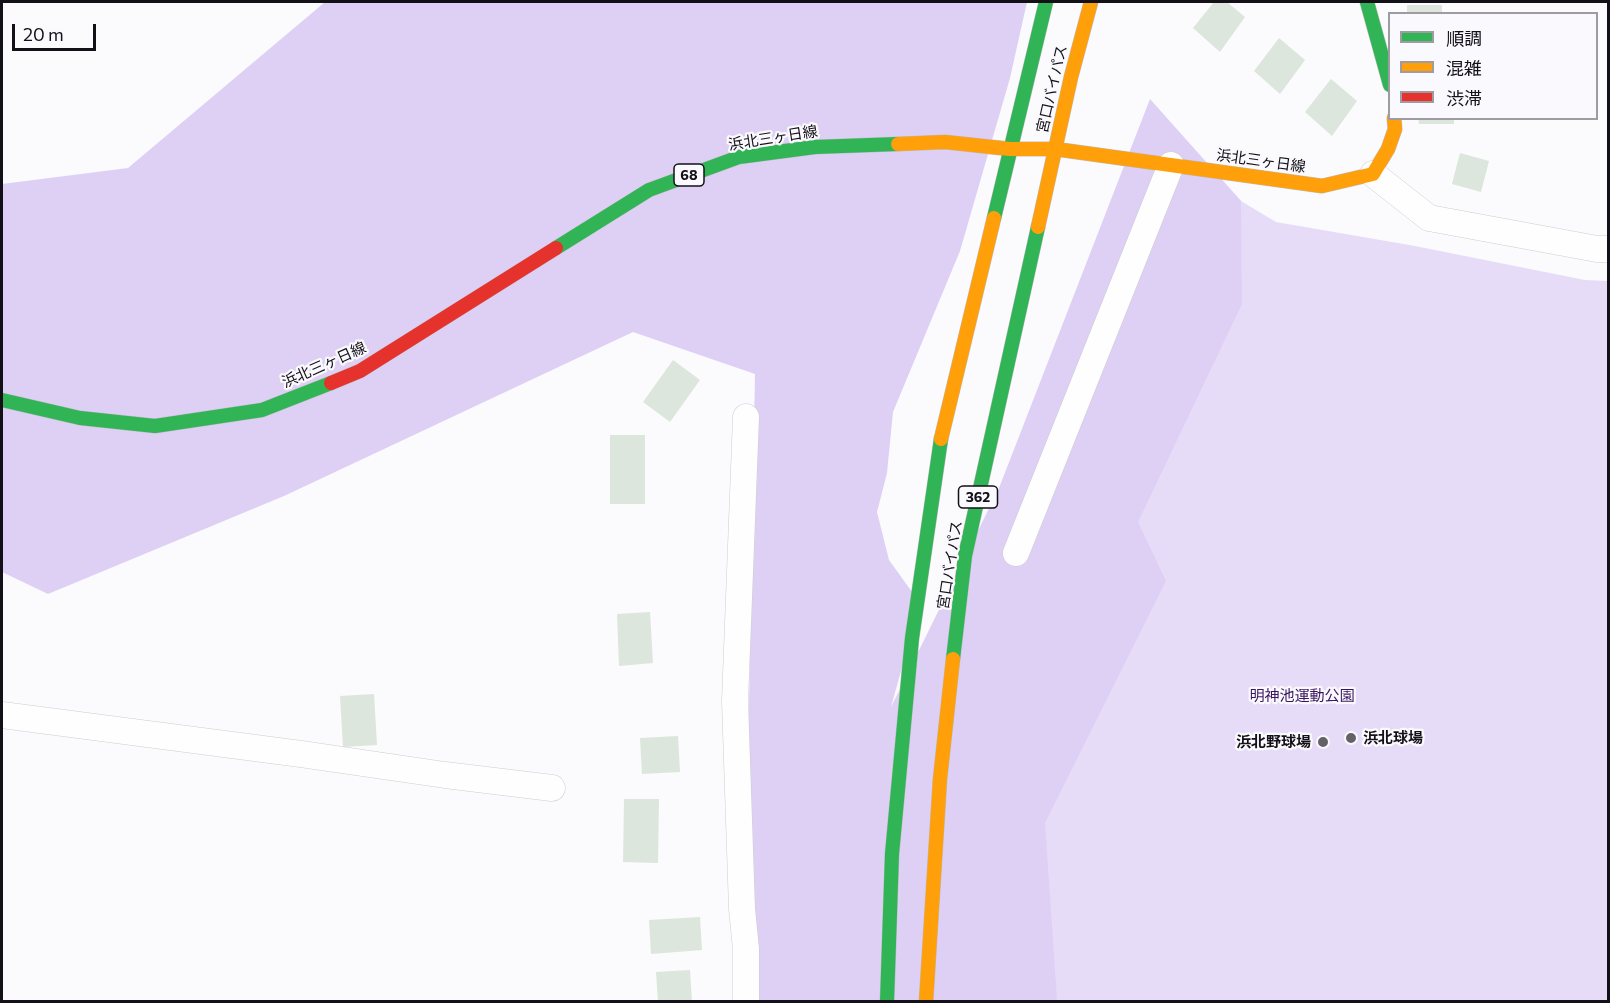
<!DOCTYPE html>
<html>
<head>
<meta charset="utf-8">
<style>
	body { margin:0 }
	#map { position:relative; width:1610px; height:1003px; overflow:hidden; background:#fbfafc; font-family:Commissioner,"Noto Sans JP",sans-serif }
	canvas { display:block }
	.frame { position:absolute; inset:0; border:3px solid #131017; pointer-events:none }
	.legend { position:absolute; left:1388px; top:12px; width:210px; height:108px; box-sizing:border-box; background:#faf9fd; border:2px solid #9e9ca1; margin:0; padding:8px 10px; list-style:none; font-size:18px; color:#131017 }
	.legend li { display:flex; align-items:center; gap:12px; height:30px }
	.legend b { width:30px; border:2px solid #9e9ca1 }
	.scale { position:absolute; left:12px; top:24px; width:84px; height:27px; box-sizing:border-box; border:3px solid #131017; border-top:0; padding-left:8px; font-size:18px; line-height:21px; white-space:nowrap; color:#131017; -webkit-text-stroke:4px #faf9fd; paint-order:stroke }
</style>
</head>
<body>
<div id="map">
<canvas width="1610" height="1003"></canvas>
<div class="frame"></div>
<ul class="legend">
<li><b style="height:8px;background:#30b455"></b>順調</li>
<li><b style="height:8px;background:#ff9f0a"></b>混雑</li>
<li><b style="height:8px;background:#e5322d"></b>渋滞</li>
</ul>
<div class="scale">20 m</div>
</div>
<script>
const ctx = document.querySelector('canvas').getContext('2d');
ctx.lineJoin = 'round';
function fillPath(path, color) { ctx.fillStyle = color; ctx.fill(path, 'evenodd'); }
const shape = rows => new Path2D(rows.map(r => 'M' + r).join(''));
function trace(path, color, width, dash) { ctx.strokeStyle = color; ctx.lineWidth = width; ctx.lineCap = dash ? 'butt' : 'round'; ctx.setLineDash(dash || []); ctx.stroke(path); }
function label(font, color, halo, rows, align = 'center') {
  ctx.font = font + ' Commissioner,"Noto Sans JP",sans-serif'; ctx.lineWidth = 4.5; ctx.setLineDash([]); ctx.textBaseline = 'middle'; ctx.strokeStyle = halo; ctx.fillStyle = color; for (const [text, x, y, turn = 0] of rows) {
    ctx.save(); ctx.translate(x, y); ctx.rotate((+turn || 0) * Math.PI / 180); ctx.textAlign = isNaN(turn) ? turn : align; if (halo) ctx.strokeText(text, 0, 0); ctx.fillText(text, 0, 0); ctx.restore();
  }
}
fillPath(shape([
	[1216,173,1241,201,1276,222,1415,246,1585,280,1608,281,1608,1001,958,1002]
]), '#e7dcf8');
fillPath(shape([
	[325,2,1027,2,1010,78,960,251,893,412,887,473,877,512,889,560,920,603,891,707,999,488,1150,99,1241,201,1242,304,1138,522,1166,581,1045,823,1057,999,1054,1002,747,1001,744,982,755,374,633,332,284,496,48,594,2,572,2,184,128,168]
]), '#ded0f5');
fillPath(shape([
	[1214,2,1227,2,1245,17,1220,52,1193,28],
	[1407,5,1442,5,1442,14,1407,14],
	[1279,38,1305,60,1280,94,1254,71],
	[1331,79,1357,101,1332,136,1305,112],
	[1418,118,1454,118,1454,124,1419,124],
	[1460,153,1489,161,1481,192,1452,184],
	[673,360,700,380,670,422,643,402],
	[610,435,645,435,645,504,610,504],
	[650,612,653,663,619,666,617,614],
	[374,694,377,745,343,747,340,696],
	[678,736,680,772,642,774,640,738],
	[624,799,659,799,658,863,623,862],
	[700,917,702,950,651,954,649,920],
	[690,970,692,1002,658,1002,656,972]
]), '#dce6dc');
const street = shape([
	[1373,174,1429,218,1597,249,1608,249],
	[1016,553,1171,165],
	[2,715,301,754,445,775,552,788],
	[746,1002,746,949,742,909,735,701,746,417]
]);
const fast = shape([
	[1367,2,1390,85],
	[994,218,1046,2],
	[556,248,649,190,739,157,815,147,898,144],
	[2,400,80,418,155,426,262,410,331,383],
	[953,659,965,556,1038,227],
	[887,1002,892,854,912,638,941,439]
]);
const slow = shape([
	[898,144,945,142,1010,149,1055,149,1322,186,1373,174,1388,149,1395,129,1394,118],
	[1038,227,1071,77,1091,2],
	[941,439,994,218],
	[926,1002,940,779,953,659]
]);
const jam = shape([
	[331,383,360,371,556,248]
]);
trace(street, '#ceccd1', 27);
trace(fast, '#bfbcc4', 15);
trace(slow, '#bfbcc4', 15);
trace(jam, '#bfbcc4', 15);
trace(street, '#fefeff', 26);
trace(fast, '#30b455', 14);
trace(slow, '#ff9f0a', 14);
trace(jam, '#e5322d', 14);
for (const [x, y, r, color] of [
	[1351,738,6,"#646267"],
	[1323,742,6,"#646267"]
]) { const dot = new Path2D(); dot.arc(x, y, r, 0, 2 * Math.PI); ctx.fillStyle = color; ctx.fill(dot); trace(dot, '#faf9fd', 2); }
for (const [x, y, w] of [
	[689,175,30],
	[978,497,39]
]) { const box = new Path2D(); box.roundRect(x - w / 2, y - 11, w, 22, 4.5); ctx.fillStyle = '#faf9fd'; ctx.fill(box); trace(box, '#131017', 1.5); }
label('bold 14px', '#131017', null, [
	["68",689,175],
	["362",978,497]
]);
label('15px', '#131017', '#faf9fd', [
	["宮口バイパス",1052,89,-77],
	["浜北三ヶ日線",773,138,-9],
	["浜北三ヶ日線",1261,161,8],
	["浜北三ヶ日線",324,365,-24],
	["宮口バイパス",950,565,-81]
]);
label('15px', '#3b1561', '#faf9fd', [
	["明神池運動公園",1302,696]
]);
label('bold 15px', '#131017', '#faf9fd', [
	["浜北球場",1363,738],
	["浜北野球場",1311,742,"right"]
], 'left');
</script>
</body>
</html>
